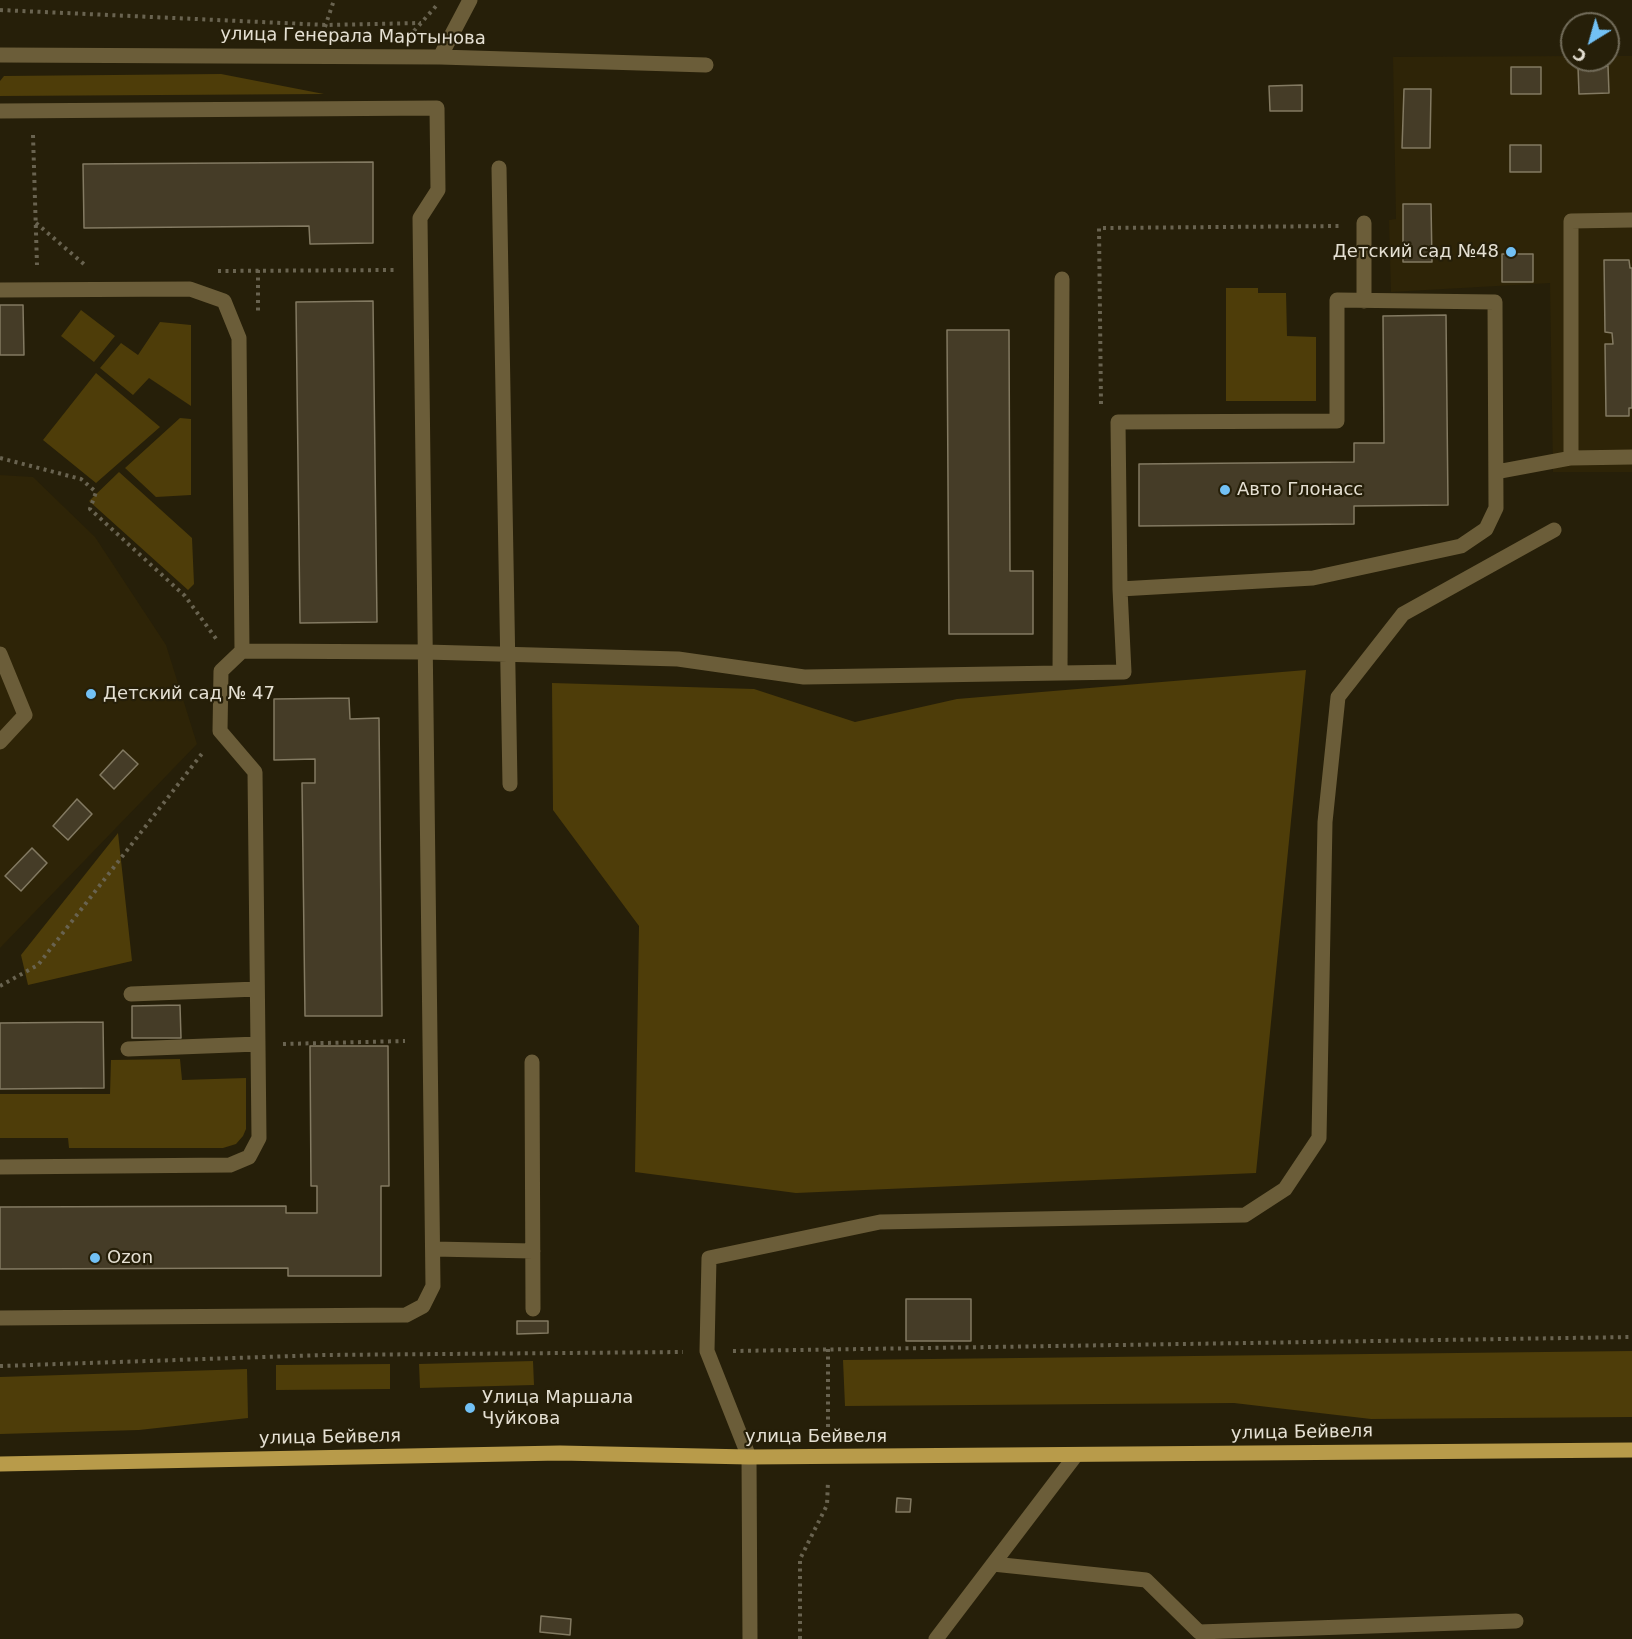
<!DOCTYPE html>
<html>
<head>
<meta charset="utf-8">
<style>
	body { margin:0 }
	#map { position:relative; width:1632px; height:1639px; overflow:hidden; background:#261f09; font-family:"DejaVu Sans",sans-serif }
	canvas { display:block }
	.north { position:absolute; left:1560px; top:12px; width:60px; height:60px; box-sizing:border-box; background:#261f09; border:2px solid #726c5a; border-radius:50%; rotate:217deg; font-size:16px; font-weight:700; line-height:24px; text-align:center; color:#e5e0d3 }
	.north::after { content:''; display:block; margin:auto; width:21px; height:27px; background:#72c1f5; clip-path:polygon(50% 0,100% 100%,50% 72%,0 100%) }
</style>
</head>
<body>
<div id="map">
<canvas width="1632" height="1639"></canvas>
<div class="north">С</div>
</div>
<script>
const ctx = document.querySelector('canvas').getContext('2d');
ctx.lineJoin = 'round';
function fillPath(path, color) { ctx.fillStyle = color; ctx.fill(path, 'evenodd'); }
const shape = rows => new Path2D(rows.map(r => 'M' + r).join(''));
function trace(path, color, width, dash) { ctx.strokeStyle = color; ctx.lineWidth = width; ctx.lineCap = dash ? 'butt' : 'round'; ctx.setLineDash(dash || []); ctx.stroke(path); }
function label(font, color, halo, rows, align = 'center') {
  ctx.font = font + ' "DejaVu Sans",sans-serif'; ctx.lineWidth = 4.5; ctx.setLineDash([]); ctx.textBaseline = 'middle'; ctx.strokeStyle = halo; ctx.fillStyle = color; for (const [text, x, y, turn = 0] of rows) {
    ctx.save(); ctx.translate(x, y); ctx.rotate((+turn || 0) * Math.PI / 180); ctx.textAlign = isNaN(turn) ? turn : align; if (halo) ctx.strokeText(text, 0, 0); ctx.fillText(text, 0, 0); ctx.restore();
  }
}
fillPath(shape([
	[1572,56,1572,60,1608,60,1608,56,1632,56,1632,472,1553,472,1550,283,1391,292,1389,220,1396,219,1393,57],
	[0,475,33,477,95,537,166,645,197,744,0,948]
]), '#2e2407');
fillPath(shape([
	[221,74,324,94,0,96,0,81,4,76],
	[1226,288,1258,288,1258,293,1286,293,1287,336,1316,337,1316,401,1226,401],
	[81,310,115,336,94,362,61,336],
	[160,322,191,325,191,406,149,378,133,395,100,368,121,343,138,355],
	[96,373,160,427,96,483,43,440],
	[180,418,191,419,191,495,156,497,125,468],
	[119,472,192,538,194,584,188,590,89,501],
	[1306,670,1256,1173,796,1193,635,1172,639,926,553,810,552,683,754,689,855,722,957,699],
	[118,833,132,961,28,985,21,955],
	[180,1059,182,1080,246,1078,246,1129,243,1136,236,1144,223,1148,69,1148,68,1138,0,1138,0,1094,110,1094,111,1060],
	[1632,1351,1632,1417,1371,1419,1234,1403,845,1406,843,1360],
	[533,1361,534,1385,420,1388,419,1364],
	[390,1364,390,1389,276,1390,276,1365],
	[247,1369,248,1418,139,1430,0,1434,0,1377]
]), '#4e3d09');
const building = shape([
	[1608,66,1609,93,1579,94,1578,67,1608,66],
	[1511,67,1541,67,1541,94,1511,94,1511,67],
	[1302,85,1302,111,1270,111,1269,86,1302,85],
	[1404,89,1431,89,1430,148,1402,148,1404,89],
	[1510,145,1541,145,1541,172,1510,172,1510,145],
	[373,162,373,243,310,244,309,226,84,228,83,164,373,162],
	[1403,204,1431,204,1432,262,1403,262,1403,204],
	[1502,254,1533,254,1533,282,1502,282,1502,254],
	[1604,260,1629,260,1630,268,1632,268,1632,408,1629,408,1629,416,1606,416,1605,344,1613,344,1612,333,1605,332,1604,260],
	[373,301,377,622,300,623,296,302,373,301],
	[0,305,23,305,24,355,0,355,0,305],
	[1446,315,1448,505,1354,506,1354,524,1139,526,1139,464,1354,462,1354,443,1384,443,1383,316,1446,315],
	[947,330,1009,330,1010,571,1033,571,1033,634,949,634,947,330],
	[349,698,350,719,379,718,382,1016,305,1016,302,783,315,783,315,759,274,760,274,699,349,698],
	[123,750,138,764,114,789,100,775,123,750],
	[77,799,92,814,68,840,53,826,77,799],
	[32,848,47,863,21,891,5,876,32,848],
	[180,1005,181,1038,132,1038,132,1006,180,1005],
	[103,1022,104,1088,0,1089,0,1023,103,1022],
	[310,1046,388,1046,389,1186,381,1186,381,1276,288,1276,288,1268,0,1269,0,1207,286,1206,286,1213,317,1213,317,1186,311,1186,310,1046],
	[906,1299,971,1299,971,1341,906,1341,906,1299],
	[517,1321,548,1321,548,1333,517,1334,517,1321],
	[897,1498,911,1499,910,1512,896,1512,897,1498],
	[541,1616,571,1619,570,1635,540,1632,541,1616]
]);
fillPath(building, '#453c27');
trace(building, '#837a62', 1.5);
trace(shape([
	[0,10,326,25,421,23],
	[325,27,334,0],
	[414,31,437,5],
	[33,135,37,265],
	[36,223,85,265],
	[258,270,258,314],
	[218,271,396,270],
	[1101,404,1099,228,1340,226],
	[0,458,81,479,96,492,90,509,185,596,217,640],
	[0,986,38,965,204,751],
	[283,1044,405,1041],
	[828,1349,828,1432],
	[733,1351,1632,1337],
	[0,1366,323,1355,683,1352],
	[800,1639,800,1559,827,1505,828,1481]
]), '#696350', 4, [3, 4.5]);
trace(shape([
	[0,55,440,57,706,65],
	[440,57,470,0],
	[0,111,437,108,438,190,420,218,433,1286,423,1306,406,1315,0,1318],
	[499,168,510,784],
	[1364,223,1364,301],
	[0,290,190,289,224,301,239,338,242,651,221,671,220,731,255,772,259,1138,249,1157,230,1165,0,1167],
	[1571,458,1571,221,1632,220],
	[1496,472,1571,458,1632,457],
	[242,651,426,652,678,659,804,677,1124,672,1120,589,1118,422,1337,421,1337,300,1495,302,1496,508,1486,529,1461,546,1313,578,1120,589],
	[0,654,25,715,0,742],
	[1060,673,1062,279],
	[131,994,257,989],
	[128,1049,258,1044],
	[532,1062,533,1309],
	[433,1249,533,1251],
	[993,1564,1146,1580,1199,1632,1516,1621],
	[750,1639,749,1457,707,1351,709,1258,880,1222,1245,1215,1285,1189,1319,1138,1325,822,1338,697,1403,614,1554,530],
	[936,1639,1076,1455]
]), '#6b5d39', 15);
trace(shape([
	[0,1464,560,1453,749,1457,1632,1450]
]), '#b89b4a', 15);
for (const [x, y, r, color] of [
	[1511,252,6,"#72c1f5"],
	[1225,490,6,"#72c1f5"],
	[91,694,6,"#72c1f5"],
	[95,1258,6,"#72c1f5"],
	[470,1408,6,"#72c1f5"]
]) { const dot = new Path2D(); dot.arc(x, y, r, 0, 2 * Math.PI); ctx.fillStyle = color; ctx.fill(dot); trace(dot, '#261f09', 2); }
label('18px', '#e5e0d3', '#261f09', [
	["улица Генерала Мартынова",353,37,1],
	["улица Бейвеля",1302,1433,-1],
	["улица Бейвеля",816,1437],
	["улица Бейвеля",330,1438,-1]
]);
label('18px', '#e5e0d3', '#261f09', [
	["Детский сад №48",1499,252,"right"],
	["Авто Глонасс",1237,490],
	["Детский сад № 47",103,694],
	["Ozon",107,1258],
	["Улица Маршала",482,1398],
	["Чуйкова",482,1419]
], 'left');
</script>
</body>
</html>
